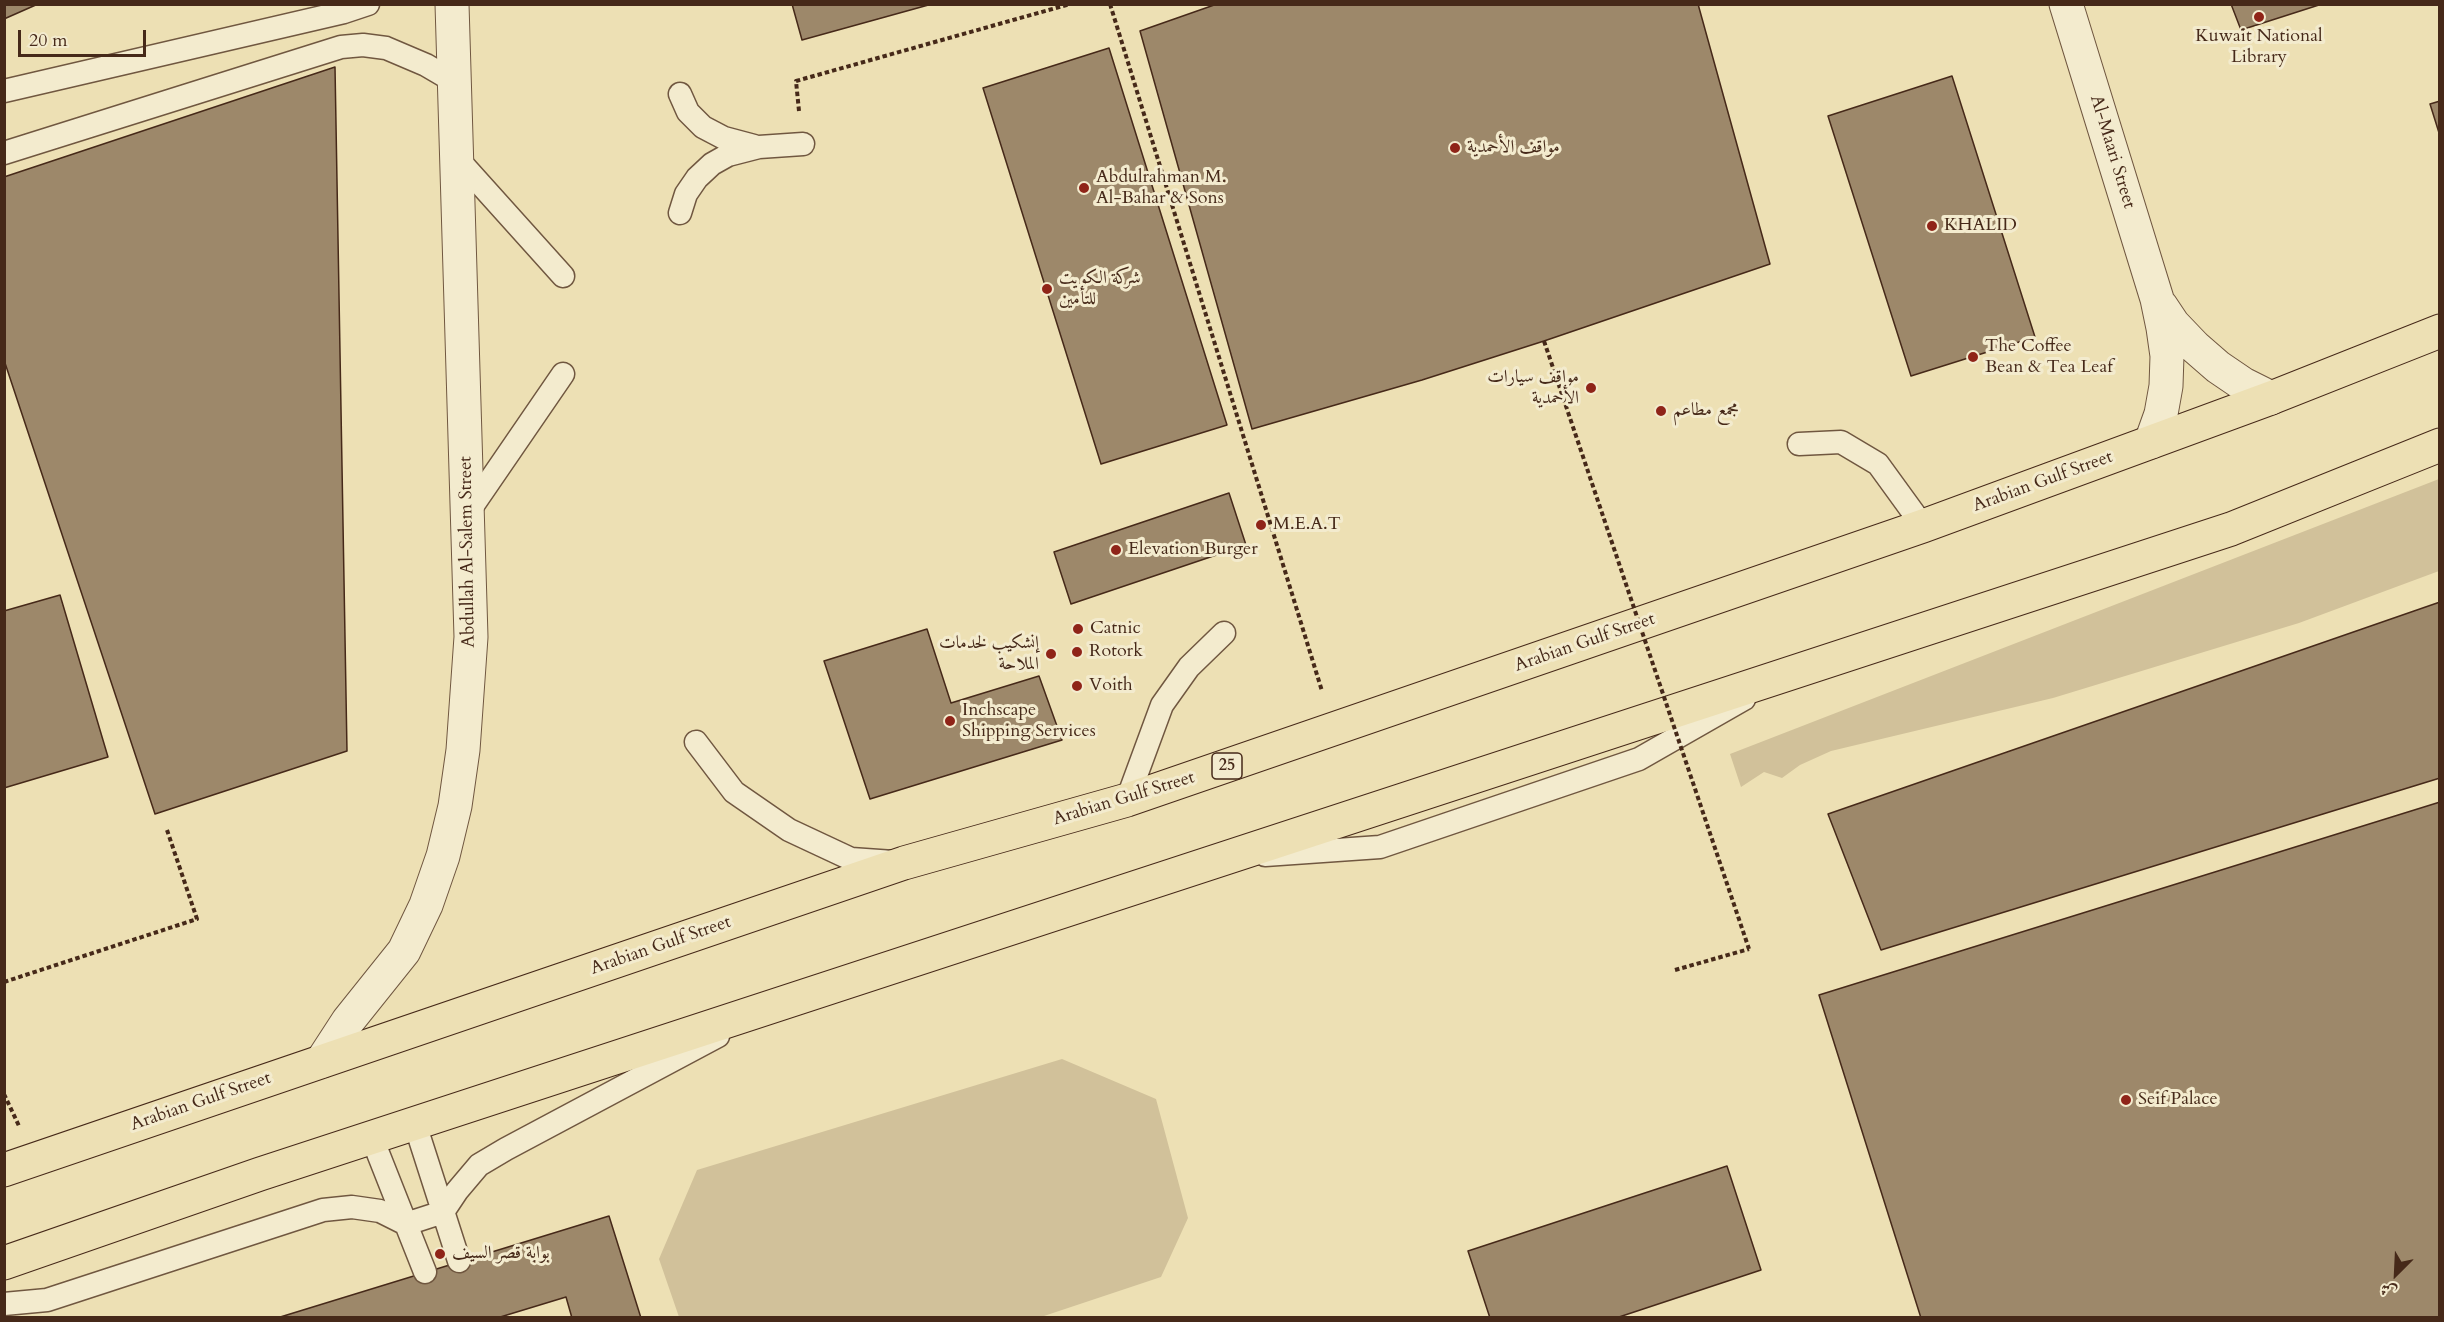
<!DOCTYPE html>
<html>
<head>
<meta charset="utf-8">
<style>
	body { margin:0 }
	#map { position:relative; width:2444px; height:1322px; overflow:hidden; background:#ede0b4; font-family:Cardo,Amiri,serif }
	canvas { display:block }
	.frame { position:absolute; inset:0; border:6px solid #462919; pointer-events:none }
	.north { position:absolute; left:2366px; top:1244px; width:60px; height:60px; -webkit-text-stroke:4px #f3ebce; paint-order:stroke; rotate:204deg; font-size:16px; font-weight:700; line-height:24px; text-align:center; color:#462919 }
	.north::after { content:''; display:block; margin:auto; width:21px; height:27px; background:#462919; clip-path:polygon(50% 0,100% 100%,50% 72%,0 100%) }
	.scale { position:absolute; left:18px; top:30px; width:128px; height:27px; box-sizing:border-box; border:3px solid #462919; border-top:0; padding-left:8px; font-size:18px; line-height:21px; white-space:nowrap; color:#462919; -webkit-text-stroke:4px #f3ebce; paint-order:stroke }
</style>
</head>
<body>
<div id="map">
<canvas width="2444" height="1322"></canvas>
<div class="frame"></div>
<div class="north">ش</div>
<div class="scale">20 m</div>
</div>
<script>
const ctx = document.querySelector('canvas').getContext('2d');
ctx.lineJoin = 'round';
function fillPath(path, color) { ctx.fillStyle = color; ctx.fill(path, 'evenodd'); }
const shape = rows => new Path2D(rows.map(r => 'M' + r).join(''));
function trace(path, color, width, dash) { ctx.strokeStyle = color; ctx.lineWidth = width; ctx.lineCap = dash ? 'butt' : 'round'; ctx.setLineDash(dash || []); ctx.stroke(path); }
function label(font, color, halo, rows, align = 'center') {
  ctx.font = font + ' Cardo,Amiri,serif'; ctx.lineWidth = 6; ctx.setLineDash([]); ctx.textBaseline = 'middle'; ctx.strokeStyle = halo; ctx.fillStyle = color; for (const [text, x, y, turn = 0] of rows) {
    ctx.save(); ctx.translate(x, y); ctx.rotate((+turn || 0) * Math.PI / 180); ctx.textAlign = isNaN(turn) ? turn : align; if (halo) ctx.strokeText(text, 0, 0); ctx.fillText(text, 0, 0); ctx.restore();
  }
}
fillPath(shape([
	[2439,479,2439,571,2299,623,2053,698,1831,751,1800,765,1782,778,1764,772,1741,787,1730,754],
	[1062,1059,1156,1099,1188,1218,1161,1277,1041,1317,679,1317,659,1259,697,1170]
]), '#d1c19a');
const building = shape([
	[4,4,38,4,4,19,4,4],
	[792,4,932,4,802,40,792,4],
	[1217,4,1698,4,1770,264,1544,341,1422,380,1252,429,1140,31,1217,4],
	[2231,4,2322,4,2241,30,2231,4],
	[1109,48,1227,425,1101,464,983,88,1109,48],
	[335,67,347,751,155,814,4,360,4,177,335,67],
	[1952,76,2035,337,1911,376,1828,116,1952,76],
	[2440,101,2440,136,2430,104,2440,101],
	[1229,493,1246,545,1071,604,1054,552,1229,493],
	[60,595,108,757,4,788,4,611,60,595],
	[2440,602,2440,778,1881,950,1828,814,2440,602],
	[927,629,951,703,1039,676,1062,740,870,799,824,661,927,629],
	[2440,802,2440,1318,1921,1318,1819,995,2440,802],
	[1727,1166,1761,1270,1616,1318,1490,1318,1468,1251,1727,1166],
	[609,1216,641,1318,572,1318,566,1297,497,1318,277,1318,609,1216]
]);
fillPath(building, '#9d886a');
trace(building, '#462919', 1.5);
const service = shape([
	[4,91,344,12,368,4],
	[680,94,688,112,703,127,724,138,754,146],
	[4,153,341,47,363,45,386,48,426,65,455,82],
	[456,157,563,276],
	[680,213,686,194,697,178,712,164,728,155,759,147,803,144],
	[1799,444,1841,442,1878,464,1923,526],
	[467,514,563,374],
	[696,742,734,792,789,830,851,859,894,862],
	[1127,800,1162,705,1189,667,1224,633],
	[1265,855,1380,847,1639,759,1744,699],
	[415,1124,459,1261],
	[372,1138,406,1224,443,1212,457,1191,479,1165,506,1149,718,1036],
	[4,1304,47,1300,323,1210,352,1207,380,1211,406,1224,425,1272]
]);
const minor = shape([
	[2066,4,2157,299,2163,328,2167,356,2166,386,2161,414,2151,442],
	[2161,306,2173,324,2195,347,2218,367,2243,384,2271,398],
	[322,1061,348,1021,404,951,426,905,443,856,455,806,463,750,471,637,452,4]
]);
const primary = shape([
	[4,1170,904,863,1127,800,1923,526,2271,398,2440,331],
	[4,1263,260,1174,2231,529,2440,445]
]);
trace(service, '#705740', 25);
trace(minor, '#705740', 35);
trace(primary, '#462919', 35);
trace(shape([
	[1110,4,1322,691],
	[799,111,796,81,1070,4],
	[1675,970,1749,949],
	[4,982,197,919,167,830],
	[4,1094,19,1126]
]), '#462919', 4, [4.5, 3]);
trace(service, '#f3ebce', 22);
trace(minor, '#f3ebce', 33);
trace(primary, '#ede0b4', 33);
trace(shape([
	[1544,341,1749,949]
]), '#462919', 4, [4.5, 3]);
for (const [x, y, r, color] of [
	[2259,17,6,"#8f2418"],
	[1455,148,6,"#8f2418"],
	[1084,188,6,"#8f2418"],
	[1932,226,6,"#8f2418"],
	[1047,289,6,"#8f2418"],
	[1973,357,6,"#8f2418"],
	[1591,388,6,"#8f2418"],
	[1661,411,6,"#8f2418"],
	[1261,525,6,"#8f2418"],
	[1116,550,6,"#8f2418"],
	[1078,629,6,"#8f2418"],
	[1077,652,6,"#8f2418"],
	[1051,654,6,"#8f2418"],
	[1077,686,6,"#8f2418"],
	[950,721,6,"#8f2418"],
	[2126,1100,6,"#8f2418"],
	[440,1254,6,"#8f2418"]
]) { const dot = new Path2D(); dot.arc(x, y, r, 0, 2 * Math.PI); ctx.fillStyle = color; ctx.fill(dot); trace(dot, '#f3ebce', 2); }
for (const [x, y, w] of [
	[1227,766,30]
]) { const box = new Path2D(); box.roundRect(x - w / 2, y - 13, w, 26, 4.5); ctx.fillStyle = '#f3ebce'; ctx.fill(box); trace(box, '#462919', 1.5); }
label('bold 16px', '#462919', null, [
	["25",1227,766]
]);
label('18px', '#462919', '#f3ebce', [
	["Kuwait National",2259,37,"center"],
	["Library",2259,58,"center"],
	["مواقف الأحمدية",1467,148],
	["Abdulrahman M.",1096,178],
	["Al-Bahar & Sons",1096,199],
	["KHALID",1944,226],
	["شركة الكويت",1059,279],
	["للتأمين",1059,300],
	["The Coffee",1985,347],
	["Bean & Tea Leaf",1985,368],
	["مواقف سيارات",1579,378,"right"],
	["الأحمدية",1579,399,"right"],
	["مجمع مطاعم",1673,411],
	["M.E.A.T",1273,525],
	["Elevation Burger",1128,550],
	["Catnic",1090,629],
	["إنشكيب لخدمات",1039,644,"right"],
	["الملاحة",1039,665,"right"],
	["Rotork",1089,652],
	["Voith",1089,686],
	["Inchscape",962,711],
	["Shipping Services",962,732],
	["Seif Palace",2138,1100],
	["بوابة قصر السيف",452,1254]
], 'left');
label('18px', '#462919', '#f3ebce', [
	["Al-Maari Street",2112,152,73],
	["Arabian Gulf Street",2043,482,-20],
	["Abdullah Al-Salem Street",468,552,-91],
	["Arabian Gulf Street",1585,643,-19],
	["Arabian Gulf Street",1124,799,-17],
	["Arabian Gulf Street",661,946,-19],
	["Arabian Gulf Street",201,1102,-19]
]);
</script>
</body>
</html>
